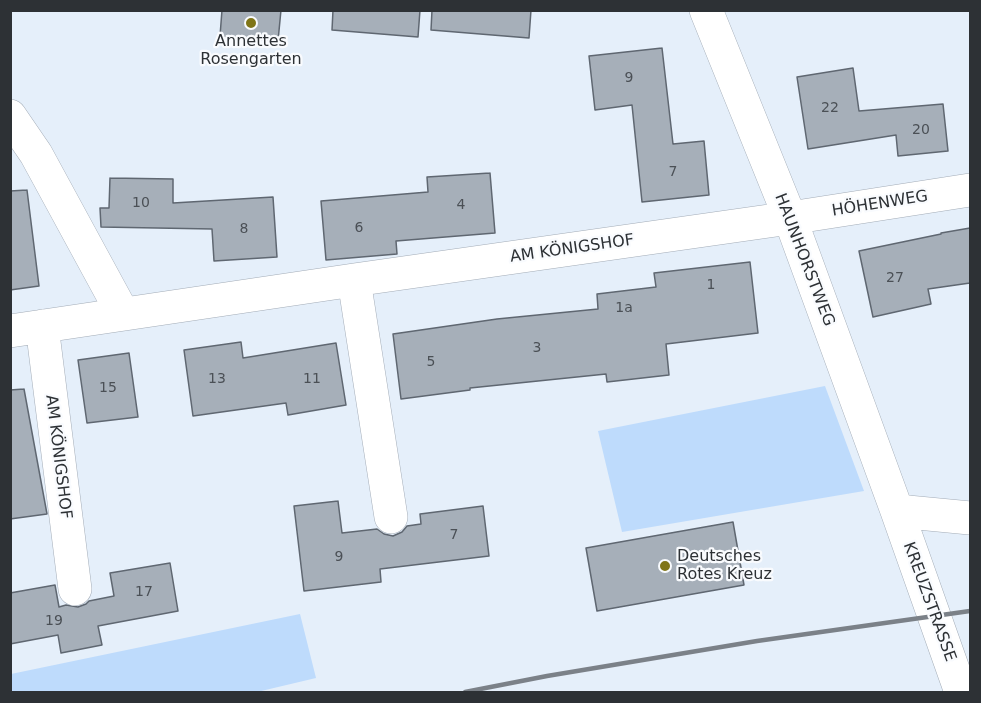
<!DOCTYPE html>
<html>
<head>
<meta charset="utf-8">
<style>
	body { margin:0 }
	#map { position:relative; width:981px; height:703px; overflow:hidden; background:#e5effa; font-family:"DejaVu Sans",sans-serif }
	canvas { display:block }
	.frame { position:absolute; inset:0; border:12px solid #2d3135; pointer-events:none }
</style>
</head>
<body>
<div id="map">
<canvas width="981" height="703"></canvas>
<div class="frame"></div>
</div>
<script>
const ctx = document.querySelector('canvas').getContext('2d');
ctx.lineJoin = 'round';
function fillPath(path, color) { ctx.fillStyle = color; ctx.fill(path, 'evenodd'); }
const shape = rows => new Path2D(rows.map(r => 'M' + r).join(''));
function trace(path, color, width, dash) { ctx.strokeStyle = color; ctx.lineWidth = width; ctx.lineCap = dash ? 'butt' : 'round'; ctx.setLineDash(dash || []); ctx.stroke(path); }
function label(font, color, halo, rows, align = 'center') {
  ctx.font = font + ' "DejaVu Sans",sans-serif'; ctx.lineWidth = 4.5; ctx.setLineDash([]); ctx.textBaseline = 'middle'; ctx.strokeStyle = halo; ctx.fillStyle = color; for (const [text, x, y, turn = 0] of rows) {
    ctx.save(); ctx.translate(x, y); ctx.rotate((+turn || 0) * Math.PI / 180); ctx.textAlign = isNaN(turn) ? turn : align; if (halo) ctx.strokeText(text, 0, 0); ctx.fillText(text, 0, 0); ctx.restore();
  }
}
fillPath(shape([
	[825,386,864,491,622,532,598,431],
	[300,614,316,678,257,692,11,692,11,674]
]), '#bedbfc');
const building = shape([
	[222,10,281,10,278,41,220,36,222,10],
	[333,10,420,10,418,37,332,30,333,10],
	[432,10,531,10,529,38,431,30,432,10],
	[662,48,673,144,704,141,709,195,642,202,632,105,595,110,589,56,662,48],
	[853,68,859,111,943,104,948,151,898,156,896,135,808,149,797,77,853,68],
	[490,173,495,233,396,241,397,254,326,260,321,201,428,192,427,177,490,173],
	[110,178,173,179,173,203,273,197,277,257,214,261,212,229,101,227,100,208,109,208,110,178],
	[27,190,39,286,10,290,10,191,27,190],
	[970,228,970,283,928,289,931,304,873,317,859,251,941,234,941,233,970,228],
	[750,262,758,333,666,344,669,375,607,382,606,374,470,388,470,390,401,399,393,334,497,319,598,309,597,294,656,287,654,273,750,262],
	[241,342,243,358,336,343,346,405,288,415,286,403,193,416,184,350,241,342],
	[129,353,138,417,87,423,78,360,129,353],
	[24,389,47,514,10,519,10,390,24,389],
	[338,501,342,533,377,529,384,534,393,536,402,532,407,526,421,524,420,514,483,506,489,556,380,569,381,582,304,591,294,506,338,501],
	[733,522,744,585,597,611,586,548,733,522],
	[170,563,178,611,98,626,102,645,61,653,58,635,10,644,10,593,55,585,59,607,66,605,78,607,86,604,89,601,114,596,110,573,170,563]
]);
fillPath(building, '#a6afb9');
trace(building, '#5f6771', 1.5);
const minor = shape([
	[706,10,790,218,897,511,961,692],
	[10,116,36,154,123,314],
	[354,280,391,517],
	[42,326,75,589],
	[10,331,354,280,790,218,970,190],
	[897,511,970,518]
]);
trace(minor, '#a3acb7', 34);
trace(minor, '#fff', 33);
trace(shape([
	[465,692,547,676,757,641,970,611]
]), '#7b8188', 4.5);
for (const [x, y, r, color] of [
	[251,23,6,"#7f7518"],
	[665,566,6,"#7f7518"]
]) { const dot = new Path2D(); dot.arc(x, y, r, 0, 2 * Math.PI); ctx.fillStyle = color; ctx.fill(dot); trace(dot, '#f9fbfe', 2); }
label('14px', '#4b5056', null, [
	["9",629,78],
	["22",830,108],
	["20",921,130],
	["7",673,172],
	["10",141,203],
	["4",461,205],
	["6",359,228],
	["8",244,229],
	["27",895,278],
	["1",711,285],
	["1a",624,308],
	["3",537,348],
	["5",431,362],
	["13",217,379],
	["11",312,379],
	["15",108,388],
	["7",454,535],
	["9",339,557],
	["17",144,592],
	["19",54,621]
]);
label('16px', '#2d3135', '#f9fbfe', [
	["Annettes",251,42],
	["Rosengarten",251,60],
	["Deutsches",677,557,"left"],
	["Rotes Kreuz",677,575,"left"]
]);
label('16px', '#2d3135', '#f9fbfe', [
	["HÖHENWEG",880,204,-9],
	["AM KÖNIGSHOF",572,249,-8],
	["HAUNHORSTWEG",804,260,69],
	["AM KÖNIGSHOF",58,457,83],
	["KREUZSTRASSE",929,602,70]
]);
</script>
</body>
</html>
